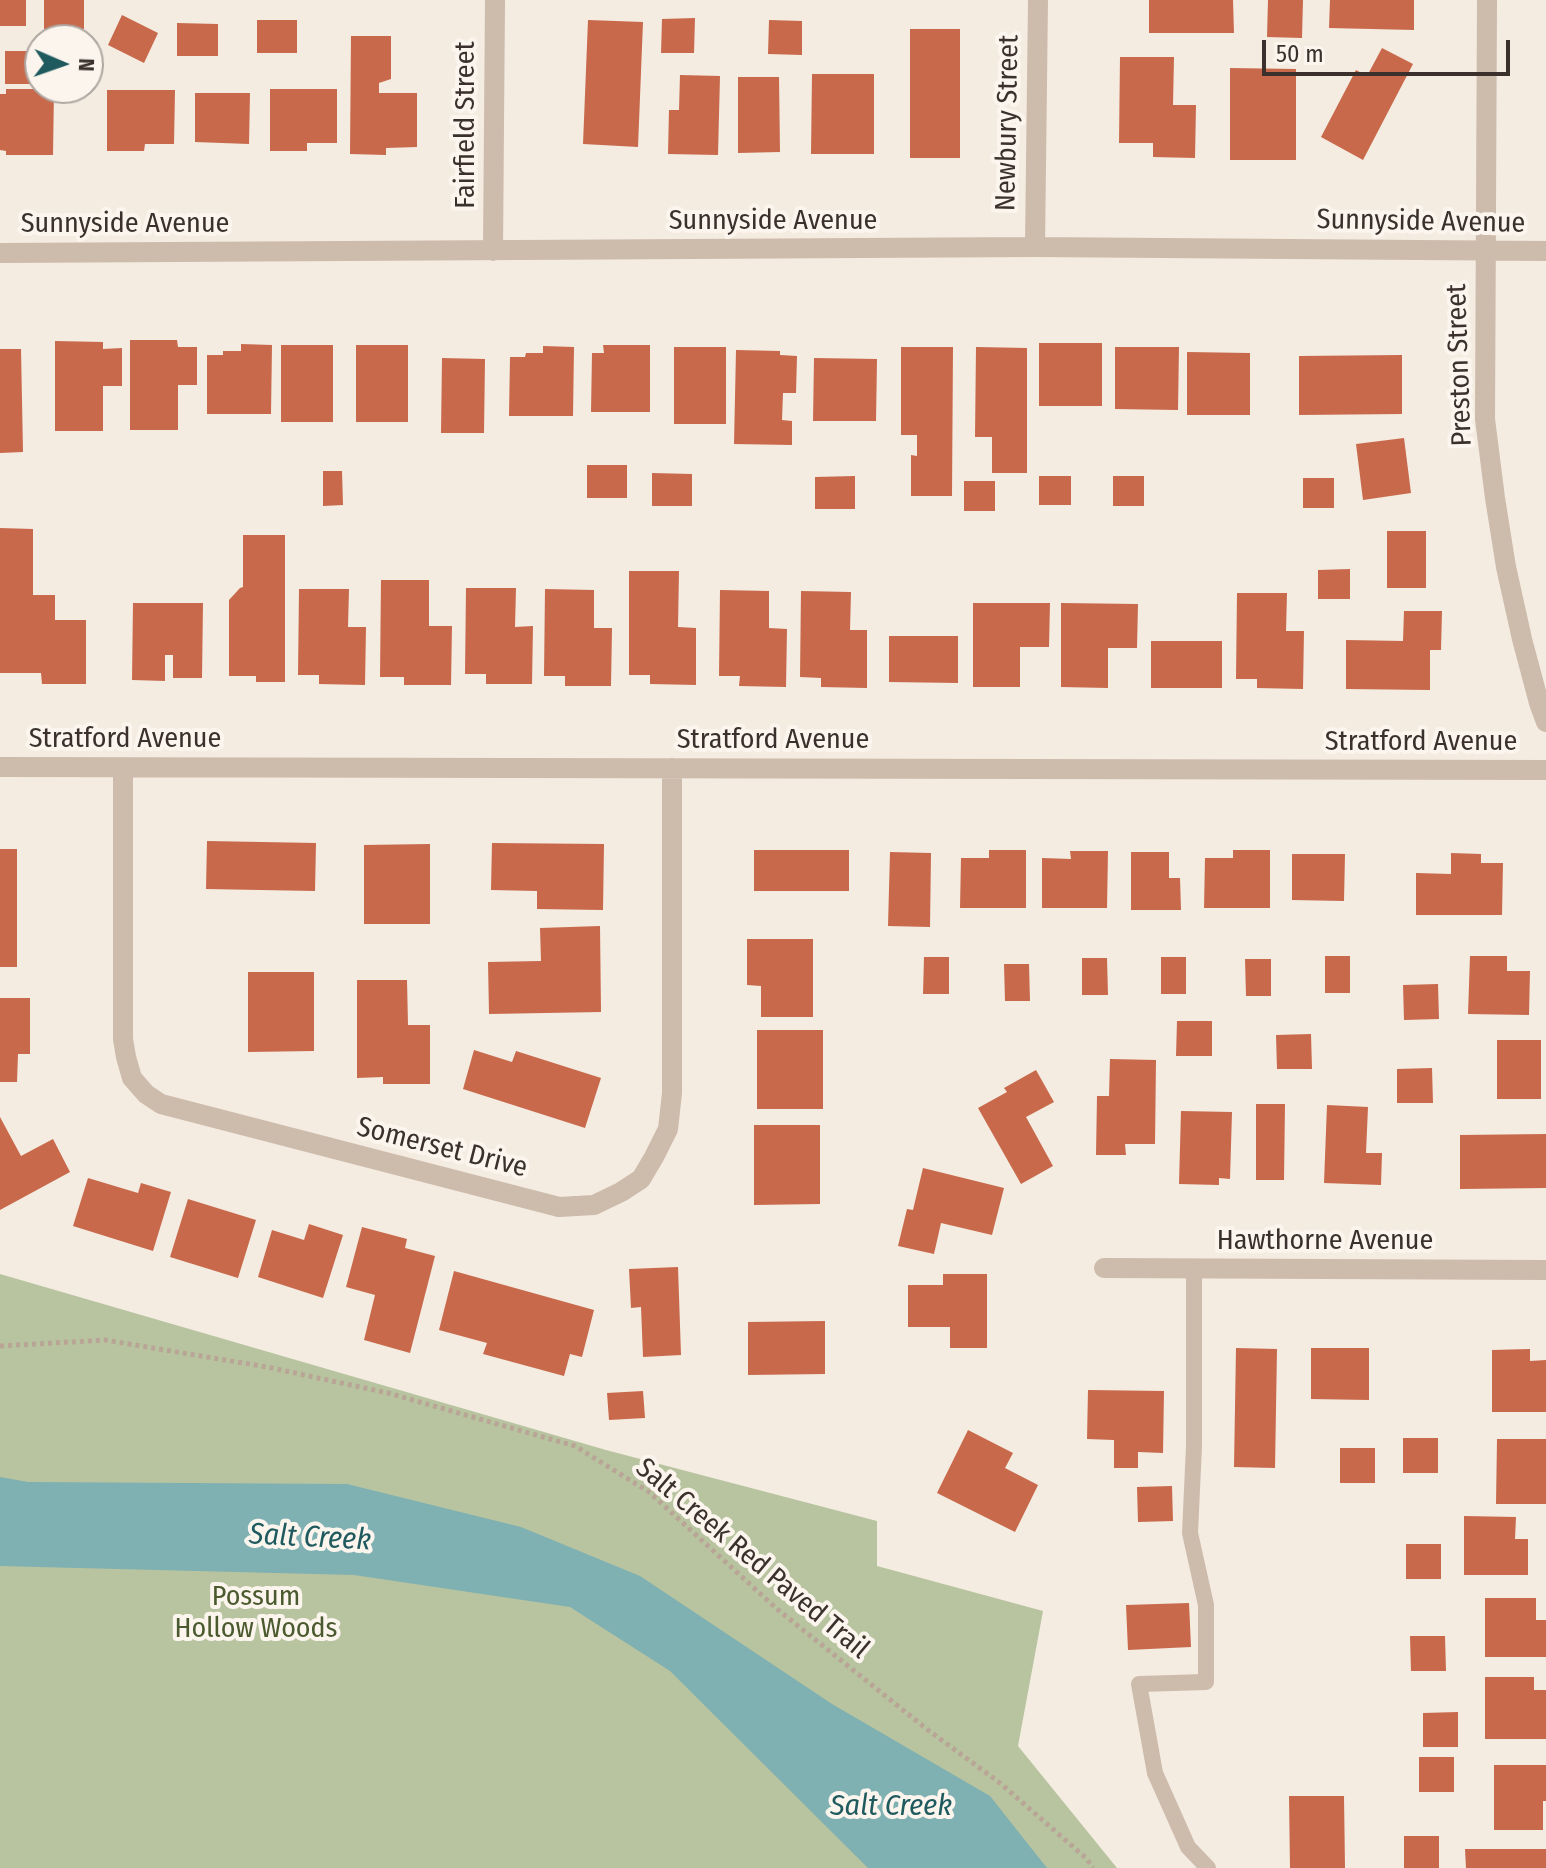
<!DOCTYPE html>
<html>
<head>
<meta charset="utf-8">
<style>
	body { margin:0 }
	#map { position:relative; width:1546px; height:1868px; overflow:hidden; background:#f4ebe1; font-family:"Fira Sans Condensed",sans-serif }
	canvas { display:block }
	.north { position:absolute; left:24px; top:24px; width:80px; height:80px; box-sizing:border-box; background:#fbf5ee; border:2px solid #aea6a0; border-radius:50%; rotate:92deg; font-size:22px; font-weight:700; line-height:32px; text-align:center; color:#3b302b }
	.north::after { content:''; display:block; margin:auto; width:28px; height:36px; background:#1f5a5e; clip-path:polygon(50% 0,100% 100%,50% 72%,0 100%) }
	.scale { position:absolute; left:1262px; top:40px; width:248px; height:36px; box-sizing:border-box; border:4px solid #3b302b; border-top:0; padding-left:10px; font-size:24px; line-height:28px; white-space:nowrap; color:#3b302b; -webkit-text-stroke:6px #fbf5ee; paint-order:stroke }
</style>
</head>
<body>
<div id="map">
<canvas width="1546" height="1868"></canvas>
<div class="north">N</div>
<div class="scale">50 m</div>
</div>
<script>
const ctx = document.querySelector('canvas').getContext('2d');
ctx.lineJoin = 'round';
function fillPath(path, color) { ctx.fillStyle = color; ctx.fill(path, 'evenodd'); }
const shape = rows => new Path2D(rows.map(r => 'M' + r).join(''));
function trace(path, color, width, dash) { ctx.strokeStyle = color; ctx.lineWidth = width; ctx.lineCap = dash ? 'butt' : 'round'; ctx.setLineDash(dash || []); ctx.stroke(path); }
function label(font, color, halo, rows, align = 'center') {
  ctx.font = font + ' "Fira Sans Condensed",sans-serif'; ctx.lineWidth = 8; ctx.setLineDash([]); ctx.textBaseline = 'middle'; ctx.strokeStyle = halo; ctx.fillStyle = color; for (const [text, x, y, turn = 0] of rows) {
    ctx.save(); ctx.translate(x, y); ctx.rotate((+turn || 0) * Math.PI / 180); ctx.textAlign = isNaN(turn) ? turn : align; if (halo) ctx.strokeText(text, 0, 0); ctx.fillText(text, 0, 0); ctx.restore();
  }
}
fillPath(shape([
	[0,1274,606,1450,877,1521,877,1566,1043,1611,1018,1746,1117,1868,0,1868]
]), '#b8c4a0');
fillPath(shape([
	[0,1477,28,1482,347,1484,521,1527,640,1576,832,1704,990,1796,1047,1868,868,1868,670,1671,570,1607,354,1575,0,1566]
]), '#7fb0b2');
fillPath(shape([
	[0,0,26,0,26,26,0,26],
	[44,0,84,0,84,29,44,29],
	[1149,0,1233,0,1234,33,1149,33],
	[1268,0,1303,0,1302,38,1267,37],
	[1330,0,1414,0,1414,30,1329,28],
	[122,15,158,33,144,63,108,45],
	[695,18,694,53,661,53,662,19],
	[257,20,297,20,297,53,257,53],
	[588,20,643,22,638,147,583,144],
	[769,20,802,21,802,55,768,54],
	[177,23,218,24,218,56,177,56],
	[910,29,960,29,960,158,910,158],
	[351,36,391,36,391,79,379,83,379,93,417,93,417,147,386,148,386,155,350,154],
	[1382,48,1413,64,1363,160,1321,137,1356,70,1367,76],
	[5,51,40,51,40,84,5,84],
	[1120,57,1174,57,1173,105,1196,105,1195,158,1153,157,1153,143,1119,143],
	[1230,68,1296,69,1296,160,1230,160],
	[812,74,874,74,874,154,811,154],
	[680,75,720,76,718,155,668,154,669,110,679,110],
	[738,77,779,77,780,152,738,153],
	[6,89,54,89,53,155,6,155,6,151,0,150,0,94,6,94],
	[270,89,337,89,337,143,307,143,307,151,270,151],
	[107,90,175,90,174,144,145,144,144,151,107,151],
	[195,93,250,93,249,144,195,142],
	[130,340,177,340,178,347,197,347,197,385,178,385,178,430,130,430],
	[55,341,103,342,103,349,122,348,122,386,103,386,103,431,55,431],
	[1039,343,1102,343,1102,406,1039,406],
	[241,344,272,345,271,414,207,414,207,355,223,355,223,351,241,351],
	[281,345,333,345,333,422,281,422],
	[356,345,408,345,408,422,356,422],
	[603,345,650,345,650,412,591,412,592,353,604,353],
	[543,346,574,347,573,416,509,416,510,357,525,357,526,353,543,353],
	[674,347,726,347,726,424,674,424],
	[901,347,953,347,952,496,911,496,911,455,917,456,917,435,901,435],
	[976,347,1027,348,1027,473,992,473,992,437,975,437],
	[1115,347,1179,347,1178,410,1115,409],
	[0,349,21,349,23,452,0,453],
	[736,350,780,351,780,355,797,356,796,393,783,393,782,420,792,421,792,445,734,444],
	[1187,352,1250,353,1250,415,1187,415],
	[1402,355,1402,414,1299,415,1299,356],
	[442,358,485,359,484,433,441,433],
	[814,358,877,359,876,421,813,421],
	[1404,438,1411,493,1363,500,1356,444],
	[587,465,627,465,627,498,587,498],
	[323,471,342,471,343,505,323,506],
	[652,473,692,474,692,506,652,506],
	[855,476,855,509,815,509,815,477],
	[1039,476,1071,476,1071,505,1039,505],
	[1113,476,1144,476,1144,506,1113,506],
	[1303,478,1334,478,1334,508,1303,508],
	[964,481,995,481,995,511,964,511],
	[0,528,33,529,33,595,55,595,55,620,86,620,86,684,42,684,41,673,0,673],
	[1387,531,1426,531,1426,588,1387,588],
	[243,535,285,535,285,682,256,682,256,676,229,676,229,600,240,588,243,587],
	[1350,569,1350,599,1318,599,1318,570],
	[629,571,679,571,678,627,696,628,696,685,650,684,650,675,629,675],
	[381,580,429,580,429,626,452,626,451,685,404,685,404,677,380,677],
	[466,588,516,588,515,627,533,626,532,684,486,684,486,674,465,674],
	[299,589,349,589,348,627,366,627,365,685,319,684,319,675,298,675],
	[545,589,594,590,594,628,612,628,611,686,565,686,565,676,544,676],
	[720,590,769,591,769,628,787,629,786,687,739,686,740,676,719,676],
	[801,591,851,592,850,630,867,630,867,688,821,687,821,678,800,677],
	[1237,593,1287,593,1286,631,1304,631,1303,689,1257,688,1257,679,1236,679],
	[133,603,203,603,202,678,173,678,173,655,165,655,165,681,132,680],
	[973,603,1050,603,1049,647,1020,647,1020,687,973,687],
	[1061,603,1138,604,1137,648,1108,648,1108,688,1061,687],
	[1404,611,1442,611,1441,650,1430,650,1430,690,1346,689,1346,640,1403,641],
	[889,636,958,636,958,683,889,682],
	[1151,641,1222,641,1222,688,1151,688],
	[207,841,316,843,315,891,206,889],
	[492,843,604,844,603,910,537,909,537,891,491,890],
	[430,844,430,924,364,924,364,845],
	[0,849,17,849,17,967,0,967],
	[754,850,849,850,849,891,754,891],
	[989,850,1026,850,1026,908,960,908,961,858,989,858],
	[1233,850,1270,850,1270,908,1204,908,1205,858,1233,858],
	[1070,851,1108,851,1107,908,1042,908,1042,858,1071,859],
	[890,852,931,853,930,927,888,926],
	[1131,852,1169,852,1169,878,1180,878,1181,910,1131,910],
	[1451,853,1481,854,1481,863,1503,863,1502,915,1416,915,1416,873,1451,874],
	[1292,854,1345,854,1344,901,1292,900],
	[600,926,601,1012,489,1014,488,962,541,961,540,928],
	[747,939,813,939,813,1017,761,1017,761,986,747,985],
	[1325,956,1350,956,1350,993,1325,993],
	[1470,956,1507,956,1507,971,1530,971,1529,1015,1468,1014],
	[924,957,949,957,949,994,923,994],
	[1161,957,1186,957,1186,994,1161,994],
	[1082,958,1107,958,1108,995,1082,995],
	[1245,959,1271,959,1271,996,1246,996],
	[1004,964,1029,964,1030,1001,1005,1001],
	[248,972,314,972,314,1051,248,1052],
	[357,980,407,980,408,1025,430,1025,430,1084,383,1084,383,1077,357,1078],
	[1438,984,1439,1019,1404,1020,1403,985],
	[0,998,30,998,30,1054,18,1054,17,1082,0,1082],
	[1177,1021,1212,1021,1212,1056,1176,1056],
	[757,1030,823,1030,823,1109,757,1109],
	[1311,1034,1312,1069,1277,1069,1276,1035],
	[1497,1040,1541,1040,1541,1099,1497,1099],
	[474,1050,512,1062,516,1051,601,1078,585,1128,463,1089],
	[1110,1059,1156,1060,1155,1144,1125,1144,1126,1155,1096,1155,1097,1096,1109,1096],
	[1432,1068,1433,1103,1397,1103,1397,1069],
	[1036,1070,1054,1102,1026,1117,1053,1166,1021,1184,978,1108,1007,1092,1004,1088],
	[1256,1104,1285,1104,1284,1180,1256,1180],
	[1327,1105,1368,1107,1366,1153,1382,1153,1381,1185,1324,1183],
	[1181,1111,1232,1112,1230,1179,1219,1178,1219,1185,1179,1184],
	[0,1117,21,1156,53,1139,70,1172,0,1210],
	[754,1125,820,1125,820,1204,754,1205],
	[1546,1134,1546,1188,1460,1189,1460,1135],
	[923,1168,1004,1188,992,1235,941,1223,934,1254,898,1246,907,1209,913,1210],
	[88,1178,138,1193,141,1183,171,1192,153,1251,73,1226],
	[188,1199,256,1220,238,1278,170,1257],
	[309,1224,343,1235,323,1298,258,1277,272,1230,304,1240],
	[362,1227,407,1239,405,1248,435,1256,410,1353,364,1340,375,1295,346,1287],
	[678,1267,681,1355,643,1357,641,1307,631,1308,629,1269],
	[454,1271,594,1310,582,1357,570,1354,564,1376,483,1354,487,1343,439,1330],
	[943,1274,987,1274,987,1348,950,1348,950,1327,908,1327,908,1285,943,1285],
	[825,1321,825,1374,748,1375,748,1322],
	[1236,1348,1277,1349,1275,1468,1234,1467],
	[1311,1348,1369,1348,1369,1400,1311,1399],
	[1530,1349,1530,1361,1546,1360,1546,1412,1492,1412,1492,1350],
	[1088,1390,1164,1391,1163,1453,1138,1452,1138,1468,1114,1468,1114,1440,1087,1439],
	[643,1391,645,1418,609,1420,607,1393],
	[968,1430,1013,1453,1005,1468,1038,1485,1015,1532,937,1493],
	[1403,1438,1438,1438,1438,1473,1403,1473],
	[1497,1439,1546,1439,1546,1504,1496,1504],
	[1340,1448,1375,1448,1375,1483,1340,1483],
	[1172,1486,1173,1521,1138,1522,1137,1487],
	[1464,1516,1516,1517,1515,1539,1528,1539,1528,1575,1464,1575],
	[1406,1544,1441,1544,1441,1579,1406,1579],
	[1485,1598,1536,1598,1536,1620,1546,1620,1546,1657,1485,1657],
	[1189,1603,1191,1647,1128,1650,1126,1605],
	[1410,1636,1445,1636,1446,1671,1411,1671],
	[1485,1677,1534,1677,1534,1690,1546,1690,1546,1739,1485,1739],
	[1458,1712,1458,1747,1423,1747,1423,1713],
	[1419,1757,1454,1757,1454,1792,1419,1792],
	[1494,1765,1546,1765,1546,1801,1543,1801,1543,1830,1494,1830],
	[1289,1796,1344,1796,1345,1868,1290,1868],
	[1404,1836,1439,1836,1439,1868,1404,1868],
	[1465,1849,1546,1849,1546,1868,1466,1868]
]), '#c8694b');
trace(shape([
	[0,1346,105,1340,267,1367,388,1393,575,1446,649,1492,777,1609,928,1730,1000,1783,1086,1858,1093,1868]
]), '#b9a596', 5, [4, 4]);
trace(shape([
	[1194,1268,1194,1446,1190,1533,1206,1605,1206,1682,1139,1684,1155,1773,1188,1847,1208,1868]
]), '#cdbbac', 16);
trace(shape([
	[1487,0,1485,419,1495,498,1506,567,1522,639,1539,703,1546,722],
	[1035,247,1038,0],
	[493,251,495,0],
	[0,253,1035,247,1546,251],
	[0,767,1546,770],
	[123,767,123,1039,126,1057,132,1078,146,1094,161,1104,559,1207,594,1205,621,1192,641,1179,654,1157,668,1129,672,1093,672,768],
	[1104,1268,1546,1270]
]), '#cdbbac', 20);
label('28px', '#3b302b', '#fbf5ee', [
	["Newbury Street",1008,123,-89],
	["Fairfield Street",466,125,-90],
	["Sunnyside Avenue",773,221],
	["Sunnyside Avenue",1421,222,1],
	["Sunnyside Avenue",125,224],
	["Preston Street",1460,365,-92],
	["Stratford Avenue",125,739],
	["Stratford Avenue",773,740],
	["Stratford Avenue",1421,742],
	["Somerset Drive",442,1148,14],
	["Hawthorne Avenue",1325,1241],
	["Salt Creek Red Paved Trail",752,1559,40]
]);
label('28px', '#4a5a2e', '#fbf5ee', [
	["Possum",256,1597],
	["Hollow Woods",256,1629]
]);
label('italic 30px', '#1f5a5e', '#fbf5ee', [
	["Salt Creek",310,1538,3],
	["Salt Creek",891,1807]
]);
</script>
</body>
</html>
